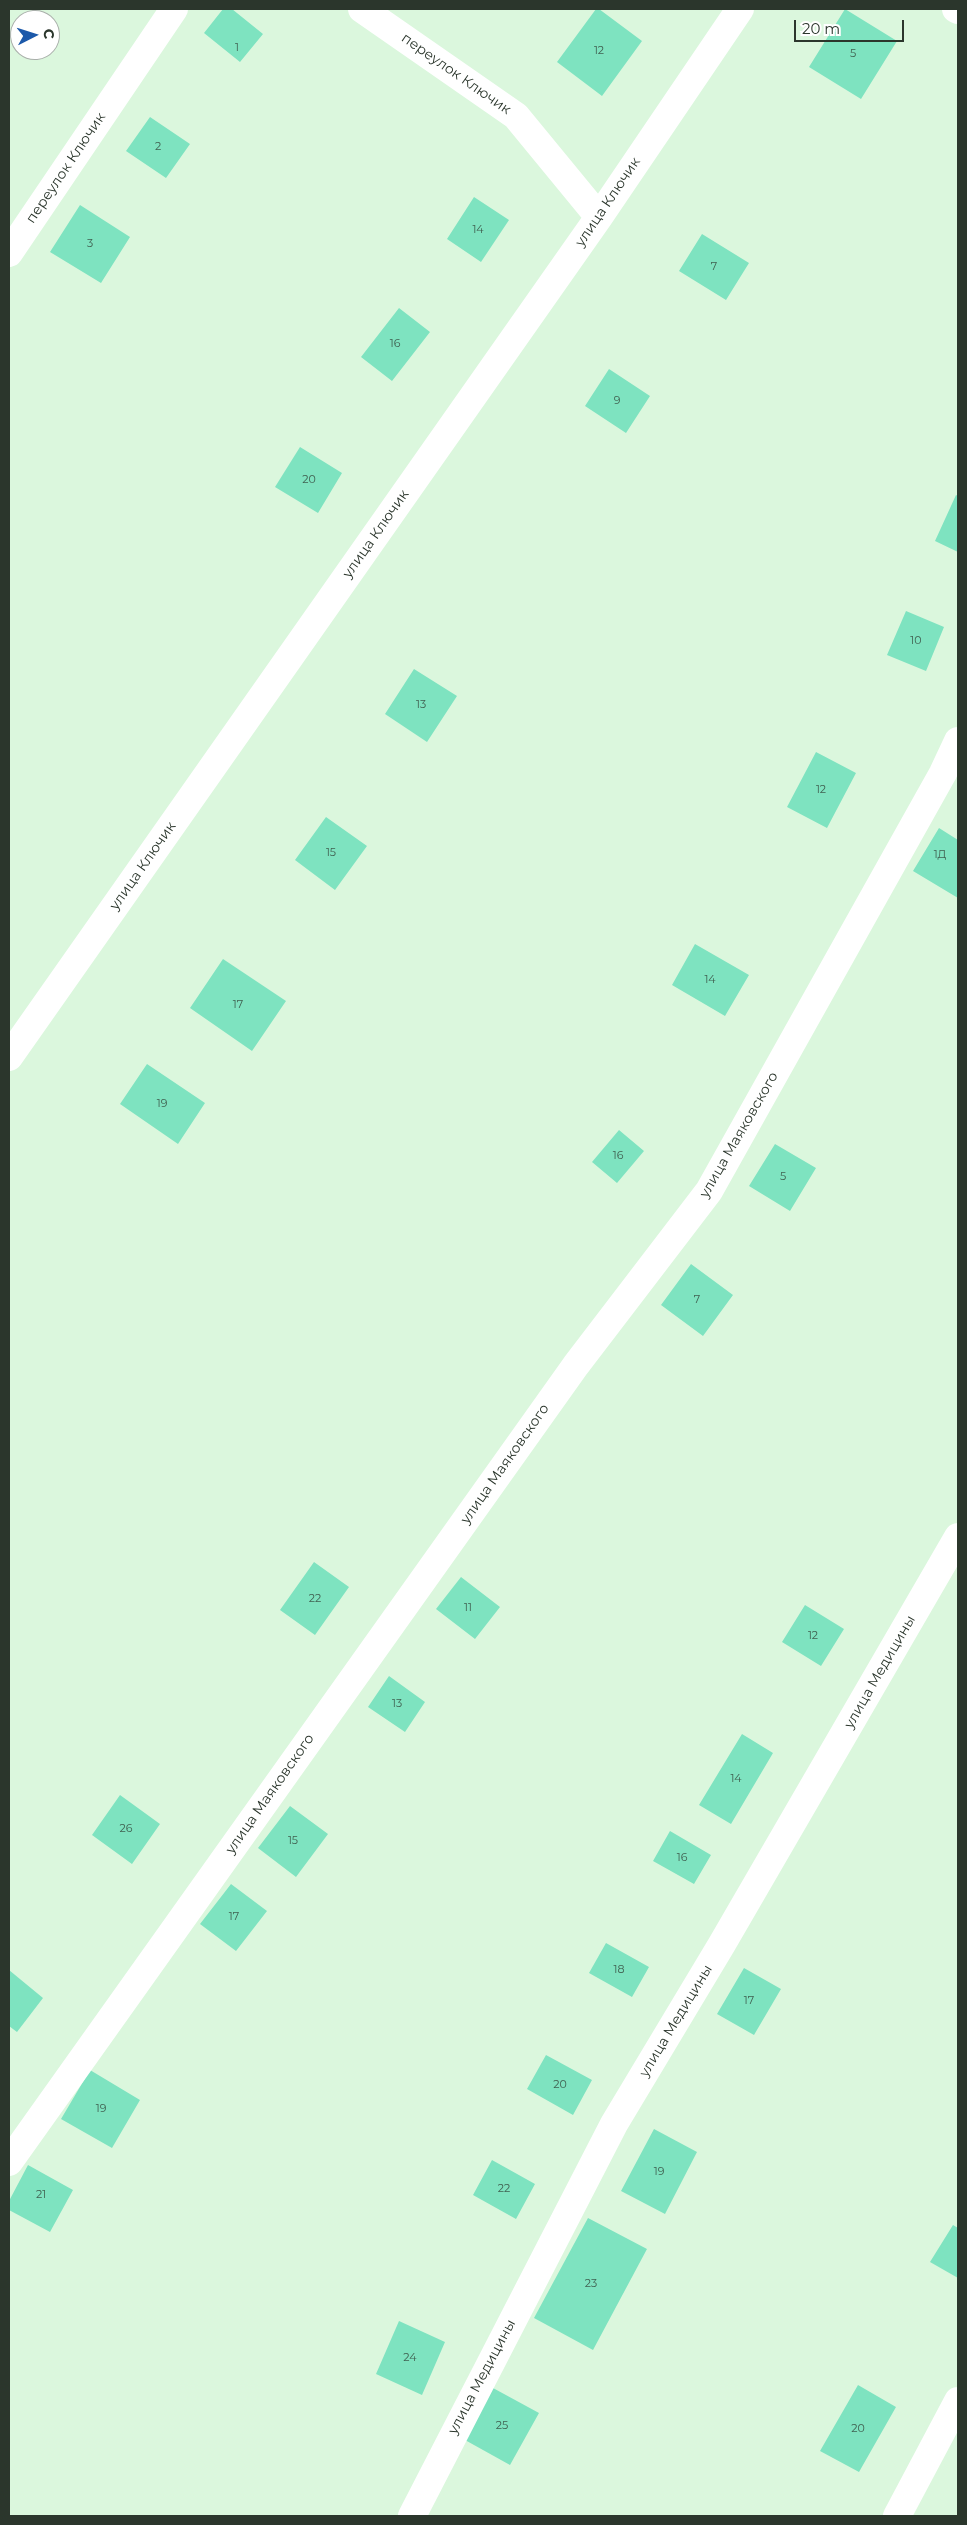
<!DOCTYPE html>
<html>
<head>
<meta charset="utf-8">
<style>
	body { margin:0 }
	#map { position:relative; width:967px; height:2525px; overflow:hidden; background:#dbf7dd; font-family:Montserrat,sans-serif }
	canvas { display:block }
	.frame { position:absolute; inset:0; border:10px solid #2b362c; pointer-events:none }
	.north { position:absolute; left:10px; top:10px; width:50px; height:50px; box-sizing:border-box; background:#fff; border:1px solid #aaafab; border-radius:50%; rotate:85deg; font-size:14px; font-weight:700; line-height:20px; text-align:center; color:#2b362c }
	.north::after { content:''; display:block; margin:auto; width:18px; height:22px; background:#1c59aa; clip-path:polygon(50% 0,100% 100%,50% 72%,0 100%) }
	.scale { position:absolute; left:794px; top:20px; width:110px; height:22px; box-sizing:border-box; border:2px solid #2b362c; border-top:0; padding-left:6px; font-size:15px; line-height:18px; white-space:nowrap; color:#2b362c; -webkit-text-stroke:4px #fff; paint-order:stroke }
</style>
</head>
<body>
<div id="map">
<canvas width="967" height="2525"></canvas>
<div class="frame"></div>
<div class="north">С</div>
<div class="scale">20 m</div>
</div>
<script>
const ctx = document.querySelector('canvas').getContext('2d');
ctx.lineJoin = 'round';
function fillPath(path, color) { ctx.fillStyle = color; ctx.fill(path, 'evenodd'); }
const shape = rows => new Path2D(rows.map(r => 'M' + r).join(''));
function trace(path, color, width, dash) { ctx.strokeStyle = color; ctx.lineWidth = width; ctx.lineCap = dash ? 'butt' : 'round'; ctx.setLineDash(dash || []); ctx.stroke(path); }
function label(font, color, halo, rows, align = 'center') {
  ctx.font = font + ' Montserrat,sans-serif'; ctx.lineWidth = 4; ctx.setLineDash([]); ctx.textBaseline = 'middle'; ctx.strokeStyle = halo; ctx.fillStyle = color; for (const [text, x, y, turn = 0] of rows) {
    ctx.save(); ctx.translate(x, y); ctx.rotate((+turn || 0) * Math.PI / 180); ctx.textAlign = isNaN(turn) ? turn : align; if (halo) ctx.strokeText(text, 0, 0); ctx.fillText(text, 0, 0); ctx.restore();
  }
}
fillPath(shape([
	[223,9,232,9,263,34,240,62,204,33],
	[596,9,599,9,642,41,602,96,557,62],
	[845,9,897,41,861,99,809,67],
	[150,117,190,144,166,178,126,151],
	[474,197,509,220,481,262,447,239],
	[80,205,130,237,101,283,50,252],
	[702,234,749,263,726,300,679,271],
	[399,308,430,332,392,381,361,357],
	[609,369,650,396,626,433,585,406],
	[300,447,342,473,318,513,275,487],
	[956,495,958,496,958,552,935,541],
	[906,611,944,627,926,671,887,655],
	[414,669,457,696,427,742,385,714],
	[816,752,856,773,827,828,787,807],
	[326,817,367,846,335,890,295,860],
	[939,828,958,840,958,898,913,871],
	[695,944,749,975,725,1016,672,985],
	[223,959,286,1001,252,1051,190,1008],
	[147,1064,205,1103,178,1144,120,1104],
	[619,1130,644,1151,617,1183,592,1162],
	[775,1144,816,1168,790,1211,749,1186],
	[691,1264,733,1295,703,1336,661,1305],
	[314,1562,349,1587,315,1635,280,1610],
	[461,1577,500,1607,475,1639,436,1609],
	[805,1605,844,1629,821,1666,782,1642],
	[389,1676,425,1702,405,1732,368,1707],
	[742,1734,773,1753,731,1824,699,1805],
	[120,1795,160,1824,132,1864,92,1835],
	[290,1806,328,1834,296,1877,258,1848],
	[670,1831,711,1855,694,1884,653,1861],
	[231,1884,267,1911,236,1951,200,1924],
	[606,1943,649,1967,632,1997,589,1973],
	[744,1968,781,1989,754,2035,717,2014],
	[9,1970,43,1998,17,2032,9,2026],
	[546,2055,592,2080,573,2115,527,2089],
	[90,2070,140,2100,112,2148,61,2119],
	[654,2129,697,2152,665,2214,621,2191],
	[492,2160,535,2184,516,2219,473,2195],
	[28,2165,73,2190,50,2232,9,2210,9,2201],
	[588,2218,647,2249,593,2350,534,2318],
	[953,2225,958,2228,958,2278,930,2262],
	[399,2321,445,2342,422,2395,376,2374],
	[858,2385,896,2407,859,2472,820,2451],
	[493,2388,539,2413,510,2465,465,2440]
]), '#7ee3c0');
trace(shape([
	[362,9,516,116,599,217],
	[956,9,958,10],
	[9,253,174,9],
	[9,1057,599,217,740,9],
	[9,2162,576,1365,709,1191,943,773,958,741],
	[412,2516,614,2124,722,1944,958,1537],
	[897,2516,958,2401]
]), '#fff', 28);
label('11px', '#406151', null, [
	["1",237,48],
	["12",599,51],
	["5",853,54],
	["2",158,147],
	["14",478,230],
	["3",90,244],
	["7",714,267],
	["16",395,344],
	["9",617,401],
	["20",309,480],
	["10",916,641],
	["13",421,705],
	["12",821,790],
	["15",331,853],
	["1Д",940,855],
	["14",710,980],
	["17",238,1005],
	["19",162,1104],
	["16",618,1156],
	["5",783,1177],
	["7",697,1300],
	["22",315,1599],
	["11",468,1608],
	["12",813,1636],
	["13",397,1704],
	["14",736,1779],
	["26",126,1829],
	["15",293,1841],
	["16",682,1858],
	["17",234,1917],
	["18",619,1970],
	["17",749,2001],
	["20",560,2085],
	["19",101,2109],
	["19",659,2172],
	["22",504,2189],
	["21",41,2195],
	["23",591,2284],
	["24",410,2358],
	["25",502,2426],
	["20",858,2429]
]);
label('14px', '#2b362c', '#fff', [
	["переулок Ключик",456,74,35],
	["переулок Ключик",66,168,-56],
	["улица Ключик",608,202,-56],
	["улица Ключик",376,534,-55],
	["улица Ключик",143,866,-55],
	["улица Маяковского",739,1135,-60],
	["улица Маяковского",505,1464,-55],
	["улица Медицины",880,1672,-60],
	["улица Маяковского",270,1794,-55],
	["улица Медицины",676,2021,-59],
	["улица Медицины",482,2377,-62]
]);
</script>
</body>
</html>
